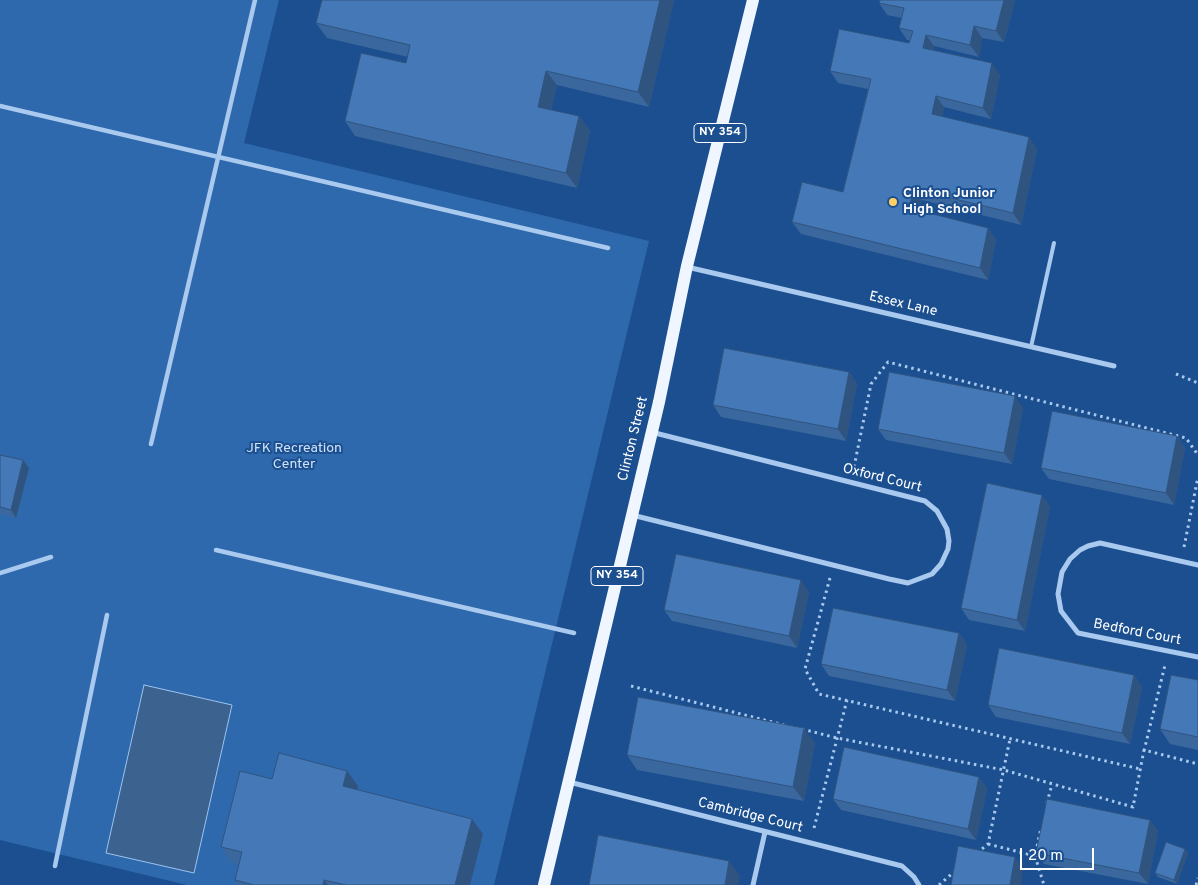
<!DOCTYPE html>
<html>
<head>
<meta charset="utf-8">
<style>
	body { margin:0 }
	#map { position:relative; width:1198px; height:885px; overflow:hidden; background:#1b4f8f; font-family:Overpass,sans-serif }
	canvas { display:block }
	.scale { position:absolute; left:1020px; top:848px; width:74px; height:22px; box-sizing:border-box; border:2px solid #fff; border-top:0; padding-left:6px; font-size:15px; line-height:18px; white-space:nowrap; color:#fff; -webkit-text-stroke:4px #1b4f8f; paint-order:stroke }
</style>
</head>
<body>
<div id="map">
<canvas width="1198" height="885"></canvas>
<div class="scale">20 m</div>
</div>
<script>
const ctx = document.querySelector('canvas').getContext('2d');
ctx.lineJoin = 'round';
function fillPath(path, color) { ctx.fillStyle = color; ctx.fill(path, 'evenodd'); }
const shape = rows => new Path2D(rows.map(r => 'M' + r).join(''));
function trace(path, color, width, dash) { ctx.strokeStyle = color; ctx.lineWidth = width; ctx.lineCap = dash ? 'butt' : 'round'; ctx.setLineDash(dash || []); ctx.stroke(path); }
function label(font, color, halo, rows, align = 'center') {
  ctx.font = font + ' Overpass,sans-serif'; ctx.lineWidth = 4; ctx.setLineDash([]); ctx.textBaseline = 'middle'; ctx.strokeStyle = halo; ctx.fillStyle = color; for (const [text, x, y, turn = 0] of rows) {
    ctx.save(); ctx.translate(x, y); ctx.rotate((+turn || 0) * Math.PI / 180); ctx.textAlign = isNaN(turn) ? turn : align; if (halo) ctx.strokeText(text, 0, 0); ctx.fillText(text, 0, 0); ctx.restore();
  }
}
fillPath(shape([
	[0,0,279,0,244,143,649,241,494,885,187,885,0,840]
]), '#2e69ad');
const water = shape([
	[144,685,232,705,194,873,106,853,144,685]
]);
fillPath(water, '#3c6290');
trace(water, '#9cc4f0', 1);
trace(shape([
	[1176,374,1198,383],
	[854,467,871,384,888,362,1186,438,1198,455],
	[1184,547,1198,477],
	[830,578,805,669,819,694,1140,769,1140,767],
	[631,686,784,725],
	[802,729,837,738,1004,770,1133,807,1144,750,1198,764],
	[1144,751,1165,665],
	[1047,803,1052,784],
	[814,828,847,700],
	[988,844,1035,856,1041,828],
	[977,853,988,844,1010,739],
	[1035,856,1044,885],
	[939,885,955,871],
	[1196,885,1198,878]
]), '#a9c9ee', 3, [2.5, 4]);
trace(shape([
	[1031,347,1054,243]
]), '#a9c9ee', 4);
trace(shape([
	[0,106,608,248],
	[151,444,255,0],
	[216,550,574,633],
	[0,573,51,557],
	[55,866,107,615]
]), '#a9c9ee', 4.5);
trace(shape([
	[687,267,1114,366],
	[632,515,889,579,908,583,932,574,941,564,948,549,949,541,947,529,937,511,925,501,651,432],
	[1198,565,1100,543,1088,546,1080,550,1070,559,1062,572,1058,594,1061,611,1078,633,1198,657],
	[569,782,902,866,914,877,919,885],
	[753,885,765,832]
]), '#a9c9ee', 5);
trace(shape([
	[544,885,659,402,687,266,753,0]
]), '#f0f6ff', 12);
fillPath(shape([
	[322,0,674,0,649,107,557,85,551,110,579,116,590,131,577,188,355,136,345,121,406,63,408,57,327,38,316,23],
	[880,0,1015,0,1004,42,982,38,979,57,934,46,933,50,1000,75,991,119,944,107,942,117,1037,149,1021,225,922,200,919,210,988,228,996,240,988,280,801,234,792,222,843,192,868,89,838,83,830,71,909,43,910,40,907,40,899,28,902,18,887,15,879,3],
	[849,372,857,384,846,441,721,417,713,405],
	[1023,408,1012,464,886,440,878,429],
	[1177,436,1185,448,1174,505,1049,479,1041,468],
	[0,455,23,460,29,468,16,518,0,514],
	[1050,506,1025,631,969,620,961,608],
	[809,592,797,648,672,621,664,610],
	[959,633,967,645,955,701,829,676,821,664],
	[1134,675,1142,687,1130,744,996,717,988,705],
	[1198,680,1198,750,1170,744,1160,729],
	[815,743,804,801,637,770,627,755],
	[347,771,358,786,357,789,483,834,470,885,238,885,235,880,239,864,231,862,221,847,272,779],
	[979,777,987,789,976,840,841,810,833,799],
	[1150,820,1158,831,1148,884,1044,864,1036,853],
	[1185,849,1188,853,1177,884,1158,877,1155,873]
]), '#3a679d');
fillPath(shape([
	[660,0,674,0,649,107,638,92],
	[1004,0,1015,0,1004,42,996,31],
	[974,26,982,38,979,57,970,45],
	[926,35,934,46,931,59,923,48],
	[992,63,1000,75,991,119,983,108],
	[546,71,557,85,548,122,538,107],
	[936,96,944,107,940,126,932,114],
	[579,116,590,131,577,188,566,173],
	[1029,137,1037,149,1021,225,1013,213],
	[914,189,922,200,917,219,909,208],
	[988,228,996,240,988,280,980,268],
	[849,372,857,384,846,441,838,429],
	[1015,396,1023,408,1012,464,1004,453],
	[1177,436,1185,448,1174,505,1166,493],
	[23,460,29,468,16,518,11,510],
	[1042,495,1050,506,1025,631,1017,620],
	[801,580,809,592,797,648,789,636],
	[959,633,967,645,955,701,947,690],
	[1134,675,1142,687,1130,744,1122,733],
	[804,728,815,743,804,801,793,787],
	[347,771,358,786,354,801,343,786],
	[979,777,987,789,976,840,968,829],
	[472,819,483,834,470,885,455,885],
	[1150,820,1158,831,1148,884,1139,873],
	[1185,849,1188,853,1177,884,1174,880],
	[1015,857,1023,868,1021,885,1010,885],
	[729,861,740,876,738,885,725,885],
	[324,880,328,885,323,885]
]), '#305480');
const building = shape([
	[322,0,660,0,638,92,546,71,538,107,579,116,566,173,345,121,361,53,406,63,410,45,316,23,322,0],
	[880,0,1004,0,996,31,974,26,970,45,926,35,923,48,992,63,983,108,936,96,932,114,1029,137,1013,213,914,189,909,208,988,228,980,268,792,222,802,182,843,192,871,79,830,71,839,29,909,43,913,31,899,28,904,8,879,3,880,0],
	[724,348,849,372,838,429,713,405,724,348],
	[889,372,1015,396,1004,453,878,429,889,372],
	[1052,411,1177,436,1166,493,1041,468,1052,411],
	[0,455,23,460,11,510,0,507,0,455],
	[987,483,1042,495,1017,620,961,608,987,483],
	[676,554,801,580,789,636,664,610,676,554],
	[833,608,959,633,947,690,821,664,833,608],
	[999,648,1134,675,1122,733,988,705,999,648],
	[1171,675,1198,680,1198,737,1160,729,1171,675],
	[638,697,804,728,793,787,627,755,638,697],
	[844,747,979,777,968,829,833,799,844,747],
	[279,753,347,771,343,786,472,819,455,885,346,885,324,880,323,885,254,885,235,880,242,852,221,847,240,771,272,779,279,753],
	[1047,799,1150,820,1139,873,1036,853,1047,799],
	[598,835,729,861,725,885,589,885,598,835],
	[1166,842,1185,849,1174,880,1155,873,1166,842],
	[958,846,1015,857,1010,885,951,885,958,846]
]);
fillPath(building, '#4478b7');
trace(building, '#305480', 1);
for (const [x, y, r, color] of [
	[893,202,5,"#ffd166"]
]) { const dot = new Path2D(); dot.arc(x, y, r, 0, 2 * Math.PI); ctx.fillStyle = color; ctx.fill(dot); trace(dot, '#1b4f8f', 2); }
for (const [x, y, w] of [
	[720,133,52],
	[617,576,52]
]) { const box = new Path2D(); box.roundRect(x - w / 2, y - 9.5, w, 19, 4); ctx.fillStyle = '#1b4f8f'; ctx.fill(box); trace(box, '#fff', 1); }
label('bold 12px', '#fff', null, [
	["NY 354",720,133],
	["NY 354",617,576]
]);
label('bold 14px', '#fff', '#1b4f8f', [
	["Clinton Junior",903,194],
	["High School",903,210]
], 'left');
label('14px', '#fff', '#1b4f8f', [
	["Essex Lane",903,305,13],
	["Clinton Street",634,439,-76],
	["Oxford Court",882,479,14],
	["Bedford Court",1137,633,11],
	["Cambridge Court",750,816,14]
]);
label('14px', '#cfe3fa', '#1b4f8f', [
	["JFK Recreation",294,449],
	["Center",294,465]
]);
</script>
</body>
</html>
